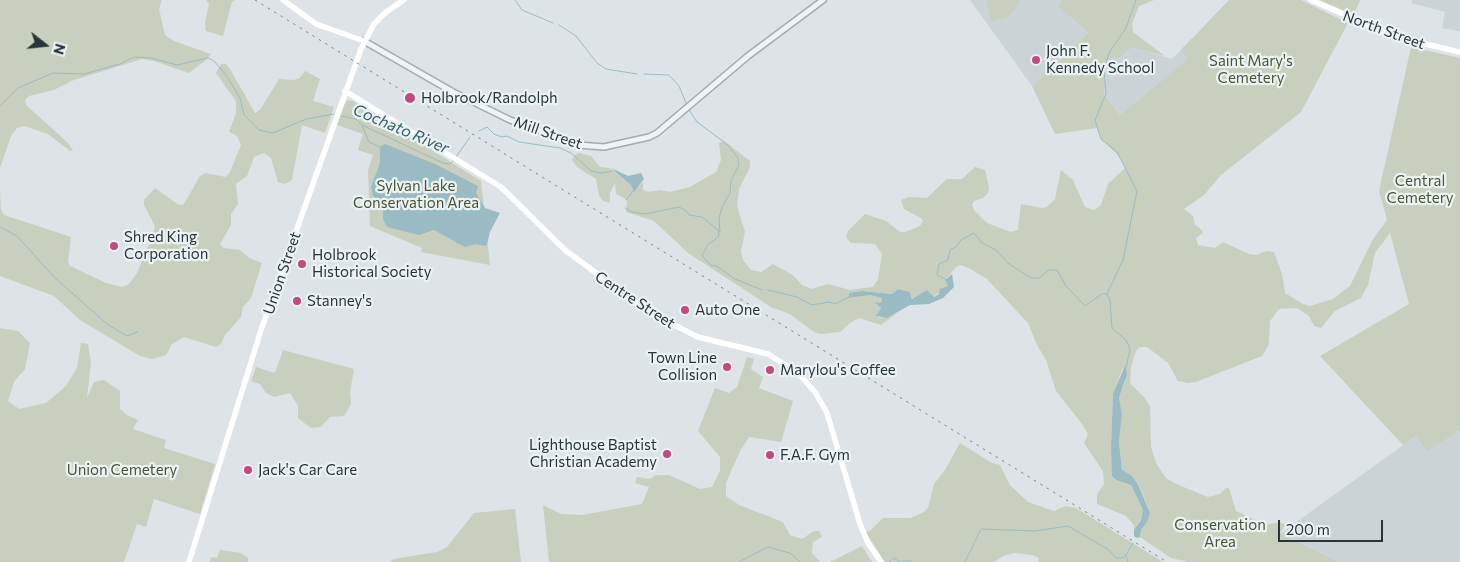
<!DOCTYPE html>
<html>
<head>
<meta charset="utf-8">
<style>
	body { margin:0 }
	#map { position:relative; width:1460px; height:562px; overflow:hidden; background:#dde3e6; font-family:Commissioner,sans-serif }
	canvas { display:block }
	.north { position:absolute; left:20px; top:20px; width:50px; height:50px; -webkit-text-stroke:4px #ecf2f4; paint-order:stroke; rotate:106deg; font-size:14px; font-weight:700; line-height:20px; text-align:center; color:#28353b }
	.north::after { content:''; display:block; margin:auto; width:18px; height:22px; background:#28353b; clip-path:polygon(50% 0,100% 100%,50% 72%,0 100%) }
	.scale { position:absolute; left:1278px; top:520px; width:105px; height:22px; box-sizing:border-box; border:2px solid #28353b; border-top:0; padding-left:6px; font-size:15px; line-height:18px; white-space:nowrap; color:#28353b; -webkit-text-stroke:4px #ecf2f4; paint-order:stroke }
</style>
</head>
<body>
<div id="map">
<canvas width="1460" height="562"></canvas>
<div class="north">N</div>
<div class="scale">200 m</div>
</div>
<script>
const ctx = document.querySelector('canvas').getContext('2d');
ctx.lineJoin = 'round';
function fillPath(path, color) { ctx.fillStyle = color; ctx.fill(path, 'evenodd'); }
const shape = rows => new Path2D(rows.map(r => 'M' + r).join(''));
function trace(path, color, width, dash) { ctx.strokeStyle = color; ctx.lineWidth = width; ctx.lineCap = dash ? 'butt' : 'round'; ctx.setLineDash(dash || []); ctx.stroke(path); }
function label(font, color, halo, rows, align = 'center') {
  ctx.font = font + ' Commissioner,sans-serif'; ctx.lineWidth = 4.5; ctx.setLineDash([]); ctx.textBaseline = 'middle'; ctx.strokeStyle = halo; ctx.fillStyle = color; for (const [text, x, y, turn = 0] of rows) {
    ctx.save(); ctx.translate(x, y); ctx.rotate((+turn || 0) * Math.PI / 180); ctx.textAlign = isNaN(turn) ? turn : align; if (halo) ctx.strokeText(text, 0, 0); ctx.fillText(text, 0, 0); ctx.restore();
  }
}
fillPath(shape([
	[970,0,1063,0,1058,6,1088,33,1032,86],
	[1412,0,1460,0,1460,31,1442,28,1445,12,1411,3],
	[1191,39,1187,61,1120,115,1104,94,1106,80,1102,69,1113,54,1124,44,1172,59],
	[1460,430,1460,562,1339,562,1281,533,1416,436,1452,435]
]), '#cbd3d7');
fillPath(shape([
	[0,0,162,0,159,9,165,35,174,41,211,54,206,60,189,73,154,61,142,59,71,81,54,90,29,96,25,100,26,105,67,142,73,150,70,151,48,134,24,126,17,128,11,136,0,168],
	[206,0,235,0,232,2,223,36,206,31,205,23,209,4],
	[986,0,1019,0,1016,9,1008,17,991,22],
	[1063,0,1154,0,1139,6,1132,24,1133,32,1165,56,1132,47,1117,59,1113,56,1102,69,1106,80,1104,94,1120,115,1186,61,1187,57,1181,50,1229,0,1301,0,1348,23,1301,112,1221,175,1204,195,1184,209,1193,216,1195,225,1202,230,1203,233,1196,238,1198,245,1215,248,1223,242,1249,254,1256,255,1267,251,1274,252,1282,274,1285,293,1303,304,1310,306,1333,299,1350,286,1373,239,1387,220,1379,191,1411,47,1460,58,1460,430,1427,451,1416,436,1403,445,1320,356,1409,304,1390,233,1375,253,1368,285,1361,298,1335,311,1321,328,1314,326,1309,316,1297,308,1279,309,1270,321,1269,344,1262,356,1196,382,1188,383,1178,381,1168,363,1147,347,1139,347,1136,351,1131,367,1130,383,1144,397,1150,406,1151,447,1157,465,1166,478,1176,484,1208,497,1220,494,1226,488,1229,488,1236,511,1265,525,1280,522,1285,525,1280,533,1339,562,1188,562,1171,558,1140,537,1141,530,1147,522,1149,509,1138,483,1132,476,1122,471,1119,442,1122,414,1119,398,1125,382,1123,367,1113,393,1111,446,1113,476,1116,480,1131,485,1143,510,1143,515,1134,530,1134,525,1126,516,1097,504,1097,494,1104,484,1103,471,1084,443,1088,434,1082,424,1056,391,1046,360,1037,345,1028,323,987,279,969,268,960,265,956,267,945,280,948,286,933,297,927,290,913,299,910,292,898,289,892,294,862,291,848,294,848,298,870,295,882,298,881,303,876,302,881,308,877,316,880,318,896,314,881,325,859,318,850,323,840,332,821,334,814,332,790,314,771,307,688,253,654,221,626,212,627,200,616,194,615,183,610,193,610,203,603,201,599,195,596,179,577,167,572,160,575,155,579,153,591,156,600,167,609,168,625,179,632,185,634,191,643,182,643,190,648,192,660,190,670,192,690,187,716,172,721,160,719,143,724,141,750,161,750,167,739,189,737,206,745,232,741,251,743,260,751,270,761,272,773,264,793,275,802,285,812,289,828,284,850,290,873,287,878,279,882,254,875,244,851,243,846,237,848,231,865,214,886,221,900,232,905,232,920,226,923,221,921,218,904,209,901,200,909,197,927,198,947,179,962,179,975,167,985,170,989,187,988,193,983,198,974,201,972,205,974,210,987,223,1011,232,1018,230,1021,204,1042,208,1047,207,1055,199,1061,170,1073,180,1085,207,1094,210,1101,205,1108,184,1125,168,1120,157,1101,139,1097,128,1055,134,1032,86,1088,33,1058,6],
	[1320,0,1360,0,1354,15],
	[221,64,226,64,230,69,255,113,260,110,279,79,294,80,300,78,305,71,320,79,313,101,334,107,325,133,302,125,292,180,285,184,278,182,271,158,264,153,254,157,247,176,236,184,238,204,231,214,231,225,220,244,224,248,240,250,249,258,262,263,251,298,243,307,241,317,225,335,221,344,216,347,184,337,172,344,166,355,152,359,140,356,80,320,54,296,0,276,0,191,1,210,4,215,71,237,68,262,70,266,106,283,122,287,129,284,137,273,153,235,155,226,144,205,144,200,155,188,179,205,184,204,200,176,205,173,226,177,230,172,241,145,237,136,229,132,236,113,236,101,216,73],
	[348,100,353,101,481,181,490,265,421,252,422,248,370,226,368,170,373,155,358,150,363,134,337,125,345,103],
	[0,328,18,331,30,343,25,369,14,382,8,401,19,409,46,403,66,386,77,368,81,343,88,344,91,362,87,398,94,382,104,380,120,391,120,409,127,415,138,420,133,429,166,440,164,448,215,464,200,514,154,499,146,527,137,524,124,562,0,562],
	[283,350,354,369,350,392,351,404,344,416,330,417,321,427,311,428,298,418,298,406,290,393,274,397,266,393,260,384,251,381,256,367,275,373],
	[747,357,754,359,751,369,763,377,759,388,793,401,781,442,749,437,740,451,726,483,726,496,739,505,783,522,790,535,802,539,814,531,819,531,822,537,813,542,812,553,820,562,549,562,543,505,561,514,582,515,642,504,649,487,635,483,637,477,650,479,656,475,669,475,700,489,712,487,720,471,720,457,698,431,715,388,729,393,737,387],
	[960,443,992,463,1000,465,1010,485,1028,502,1054,511,1066,506,1076,508,1163,562,1038,562,1039,558,1032,555,1014,553,1003,556,994,562,885,562,866,532,871,530,883,518,910,518,924,512,928,508,934,484,945,470],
	[515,509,521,562,389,562,394,559,437,552,447,547,474,513],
	[862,546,872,562,830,562],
	[220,550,241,553,248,558,248,562,210,562,211,557,217,558]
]), '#c8cfbf');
fillPath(shape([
	[385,144,435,164,478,186,476,193,485,208,500,213,490,232,487,244,485,246,475,244,465,247,434,230,419,235,387,227,383,219,383,207,373,196,371,187,380,163,380,147],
	[611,168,628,176,641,173,644,179,634,192,631,185],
	[952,274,954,287,943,298,929,304,910,305,887,318,876,316,881,308,875,302,881,303,882,298,870,295,848,298,849,293,862,291,892,294,898,289,910,292,912,299,927,290,934,297,939,294,940,289,948,286,945,280],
	[1125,366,1127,374,1119,398,1122,414,1119,442,1122,470,1132,476,1138,484,1150,513,1147,522,1141,530,1140,537,1137,538,1134,536,1134,530,1141,520,1143,510,1131,485,1116,480,1112,476,1111,446,1113,393]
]), '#9abbc4');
trace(shape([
	[515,0,522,10,553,23],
	[559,25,576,36,597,63,606,69,637,74],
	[644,74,669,75,679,86,686,103],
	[0,106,18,88,53,73,84,74,120,64,134,57,151,58,177,65,208,58,214,61,226,75,240,98,244,115,259,130,273,133,306,119,334,114],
	[689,110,697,122,728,145,738,158,739,165,731,181,730,193,722,207,719,218,720,232],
	[341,116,356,119,362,125,443,163,450,164,454,160],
	[362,126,369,142,380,147],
	[479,131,487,127,494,134,502,137,507,136,519,142,560,148,571,153,591,171,601,173,612,171],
	[456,157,470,137],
	[626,200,634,190],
	[625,208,632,212,645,214,679,207,685,210,689,215,702,217,718,230,719,235,715,240,708,244,702,256,711,265,718,267,735,279,762,290],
	[0,227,17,236,55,278,107,324,127,336,138,332],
	[947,280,937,275,939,264,948,260,950,250,956,247,961,240,974,233,982,243,996,250,1009,264,1031,278,1039,278,1049,270,1057,270,1066,286,1085,306,1102,294,1107,294,1110,301,1112,328,1126,340,1130,349,1126,368],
	[768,290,797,297,812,305,829,302,835,304,849,297],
	[1107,294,1123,260,1137,191,1117,152,1101,139,1095,120,1106,94,1104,70,1109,53,1126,28,1136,0],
	[739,562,768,547,790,553,800,562],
	[889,562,894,558,900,562],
	[901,562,909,560,912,562],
	[965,562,981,529,1035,531,1068,526,1109,550,1116,558,1123,558,1126,555],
	[1128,562,1126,555,1133,543]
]), '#9abbc4', 1);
const tertiary = shape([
	[364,41,453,92,510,120,578,145,604,147,649,137,657,133,748,56,823,0]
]);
trace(tertiary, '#a3abaf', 8);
trace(tertiary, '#eff3f4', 5);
trace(shape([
	[283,0,316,24,364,41],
	[1311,0,1396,37,1460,52],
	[345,91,501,187,565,250,652,314,698,337,768,354,798,373,815,392,827,413,860,524,868,543,881,562],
	[189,562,261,330,361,49,374,24,386,12,404,0]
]), '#fff', 5.5);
trace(shape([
	[255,0,1167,562]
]), '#78878e', 1, [2.5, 5]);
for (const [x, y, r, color] of [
	[1036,60,5,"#c34980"],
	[410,98,6,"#c34980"],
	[114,246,5,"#c34980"],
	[302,264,5,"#c34980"],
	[297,301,5,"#c34980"],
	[685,310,5,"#c34980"],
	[727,367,5,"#c34980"],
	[770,370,5,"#c34980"],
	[667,454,5,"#c34980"],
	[770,455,5,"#c34980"],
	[248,470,5,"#c34980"]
]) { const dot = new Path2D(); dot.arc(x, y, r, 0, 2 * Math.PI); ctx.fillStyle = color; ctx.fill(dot); trace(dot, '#ecf2f4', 2); }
label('15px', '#28353b', '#ecf2f4', [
	["North Street",1384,30,20],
	["Mill Street",548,133,19],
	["Union Street",282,273,-71],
	["Centre Street",635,300,33]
]);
label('15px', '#28353b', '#ecf2f4', [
	["John F.",1046,51],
	["Kennedy School",1046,68],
	["Holbrook/Randolph",421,98],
	["Shred King",124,237],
	["Corporation",124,254],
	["Holbrook",312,255],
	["Historical Society",312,272],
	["Stanney's",307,301],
	["Auto One",695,310],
	["Town Line",717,358,"right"],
	["Collision",717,375,"right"],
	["Marylou's Coffee",780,370],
	["Lighthouse Baptist",657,445,"right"],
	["Christian Academy",657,462,"right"],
	["F.A.F. Gym",780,455],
	["Jack's Car Care",258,470]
], 'left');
label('15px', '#465636', '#ecf2f4', [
	["Saint Mary's",1251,61],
	["Cemetery",1251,78],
	["Central",1420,181],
	["Cemetery",1420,198],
	["Sylvan Lake",416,186],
	["Conservation Area",416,203],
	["Union Cemetery",122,470],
	["Conservation",1220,525],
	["Area",1220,542]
]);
label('italic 16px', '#355e6c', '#ecf2f4', [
	["Cochato River",401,129,23]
]);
</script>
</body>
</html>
